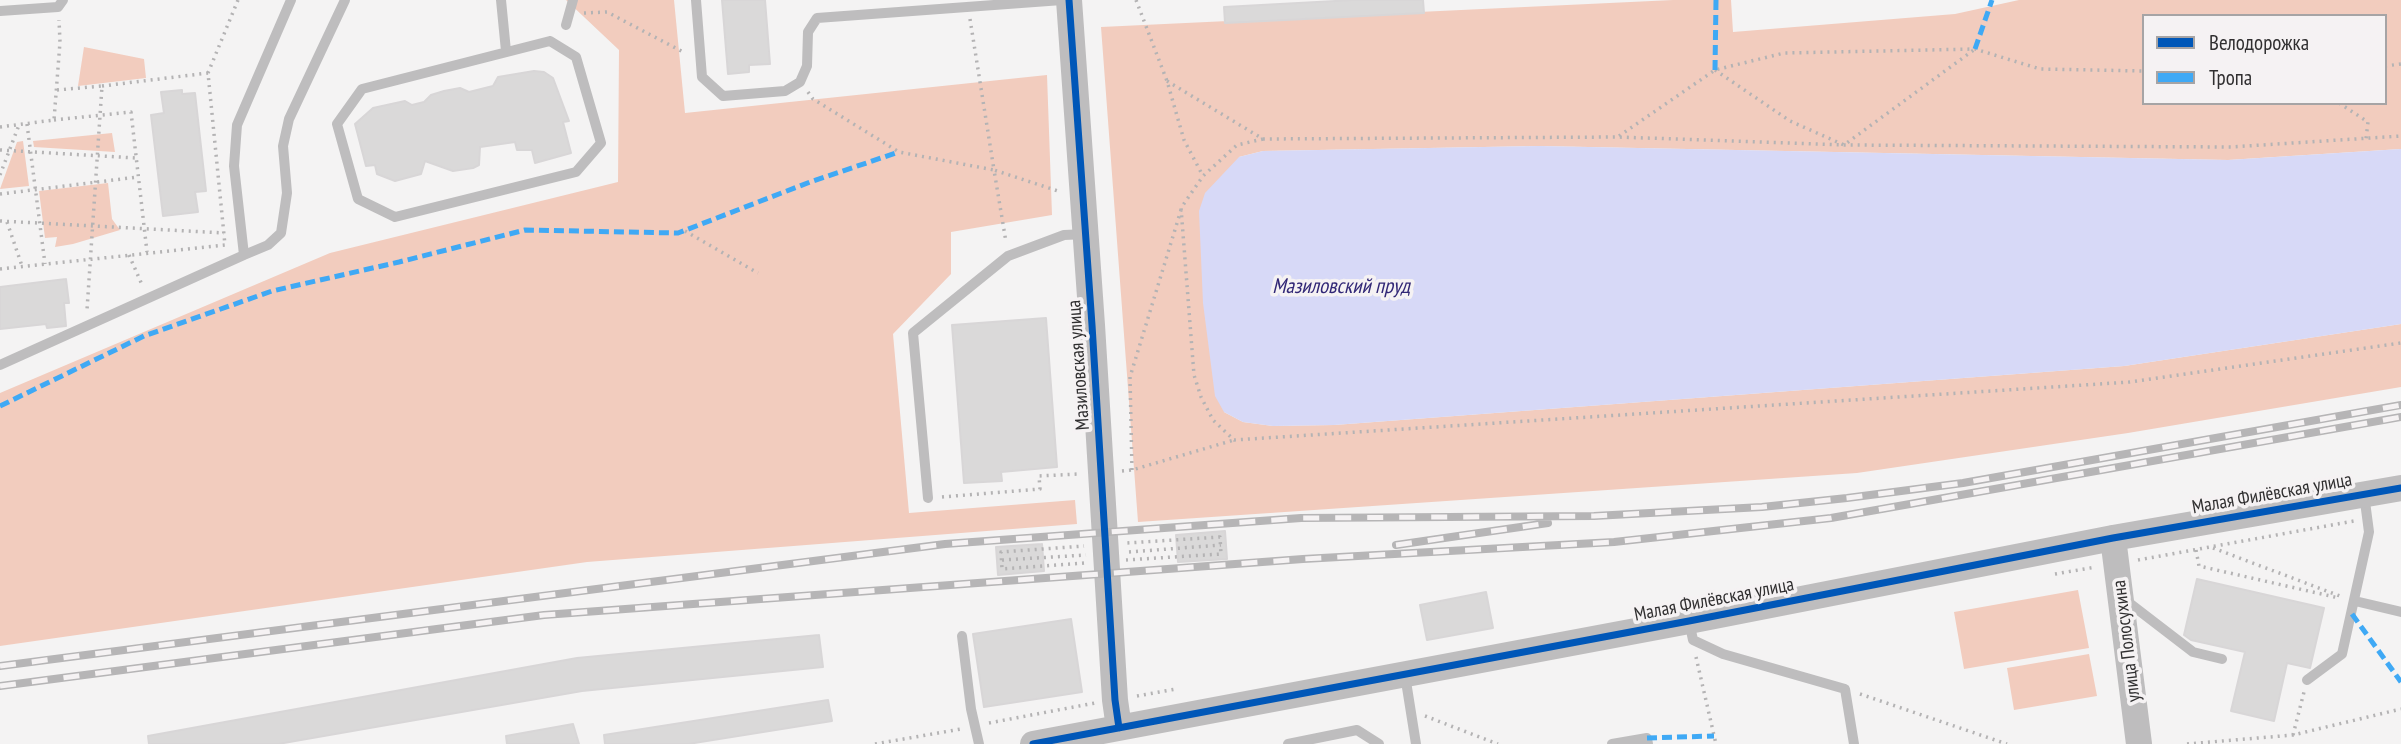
<!DOCTYPE html>
<html>
<head>
<meta charset="utf-8">
<style>
	body { margin:0 }
	#map { position:relative; width:2401px; height:744px; overflow:hidden; background:#f4f3f3; font-family:"PT Sans Narrow",sans-serif }
	canvas { display:block }
	.legend { position:absolute; left:2142px; top:14px; width:245px; height:91px; box-sizing:border-box; background:#f5f2f3; border:2px solid #a6a4a5; margin:0; padding:9px 12px; list-style:none; font-size:21px; color:#302f30 }
	.legend li { display:flex; align-items:center; gap:14px; height:35px }
	.legend b { width:35px; border:2px solid #a6a4a5 }
</style>
</head>
<body>
<div id="map">
<canvas width="2401" height="744"></canvas>
<ul class="legend">
<li><b style="height:9px;background:#0057b8"></b>Велодорожка</li>
<li><b style="height:9px;background:#3fa9f5"></b>Тропа</li>
</ul>
</div>
<script>
const ctx = document.querySelector('canvas').getContext('2d');
ctx.lineJoin = 'round';
function fillPath(path, color) { ctx.fillStyle = color; ctx.fill(path, 'evenodd'); }
const shape = rows => new Path2D(rows.map(r => 'M' + r).join(''));
function trace(path, color, width, dash) { ctx.strokeStyle = color; ctx.lineWidth = width; ctx.lineCap = dash ? 'butt' : 'round'; ctx.setLineDash(dash || []); ctx.stroke(path); }
function label(font, color, halo, rows, align = 'center') {
  ctx.font = font + ' "PT Sans Narrow",sans-serif'; ctx.lineWidth = 7; ctx.setLineDash([]); ctx.textBaseline = 'middle'; ctx.strokeStyle = halo; ctx.fillStyle = color; for (const [text, x, y, turn = 0] of rows) {
    ctx.save(); ctx.translate(x, y); ctx.rotate((+turn || 0) * Math.PI / 180); ctx.textAlign = isNaN(turn) ? turn : align; if (halo) ctx.strokeText(text, 0, 0); ctx.fillText(text, 0, 0); ctx.restore();
  }
}
fillPath(shape([
	[566,0,674,0,685,113,1047,75,1052,215,951,232,951,274,893,334,909,513,1075,500,1077,524,587,562,0,646,0,393,330,253,618,182,619,50],
	[1673,0,1731,0,1733,32,1955,14,2019,0,2401,0,2401,149,2228,160,1539,146,1263,151,1239,157,1224,412,1243,422,1273,426,1334,425,2124,366,2401,324,2401,387,2128,433,1857,473,1138,522,1101,27],
	[2144,16,2385,16,2385,103,2144,103],
	[84,47,144,59,146,78,78,86],
	[112,133,115,152,34,147,33,141],
	[23,141,29,186,0,189,17,142],
	[108,183,112,219,120,230,73,244,55,247,57,237,45,238,39,191],
	[2078,590,2089,648,1964,669,1954,612],
	[2089,654,2097,696,2014,710,2007,668]
]), '#f2ccbe');
fillPath(shape([
	[1539,146,2228,160,2401,149,2401,324,2124,366,1334,425,1273,426,1243,422,1224,412,1215,396,1203,303,1199,211,1205,193,1239,157,1263,151]
]), '#d7d9f7');
const building = shape([
	[722,0,765,0,770,64,749,65,749,72,728,74,722,0],
	[1354,0,1423,0,1424,13,1225,23,1224,7,1354,0],
	[534,71,544,72,553,78,569,121,563,122,571,153,535,163,532,150,517,150,515,142,480,147,479,165,473,168,453,171,425,161,421,174,395,181,377,174,375,165,366,166,355,124,373,108,405,101,412,105,424,102,431,95,444,91,460,88,469,92,493,86,498,77,534,71],
	[182,90,182,94,195,93,206,191,195,192,198,212,163,216,151,115,164,113,161,92,182,90],
	[66,279,69,303,64,303,66,326,47,328,46,324,0,329,0,287,66,279],
	[1046,318,1057,467,1001,472,1002,481,964,483,952,325,1046,318],
	[1225,531,1227,559,1178,562,1176,535,1225,531],
	[1042,544,1044,571,998,575,996,547,1042,544],
	[2197,579,2324,608,2310,668,2287,663,2274,721,2231,711,2245,652,2191,640,2184,635,2197,579],
	[1486,592,1493,628,1427,640,1420,605,1486,592],
	[1071,619,1082,692,984,707,973,634,1071,619],
	[819,635,823,667,582,691,278,744,149,744,148,736,577,658,819,635],
	[828,700,832,721,688,744,605,744,604,735,828,700],
	[573,724,579,744,507,744,506,736,573,724]
]);
fillPath(building, '#dad9d9');
trace(building, '#d8d6d7', 2);
trace(shape([
	[1136,0,1167,81,1184,140,1203,176],
	[584,13,607,12,685,53],
	[970,19,994,170,1061,192],
	[2385,66,2401,64],
	[1715,70,1790,121,1844,145,1975,49],
	[1167,81,1263,139,1618,137,1844,145,2231,147,2401,136],
	[102,86,208,73],
	[57,90,102,86,87,310],
	[808,92,813,99,899,152,994,170,1006,242],
	[2339,103,2368,122,2366,139],
	[54,120,131,112,147,252],
	[27,124,45,264],
	[0,127,54,120,60,42,59,20],
	[1619,136,1715,70,1784,53,1975,49,2040,69,2144,71],
	[1263,139,1237,145,1203,176,1181,208,1194,375,1201,397,1213,420,1234,440,2130,382,2401,343],
	[0,150,136,158],
	[0,175,19,125],
	[0,194,138,177],
	[0,221,224,233],
	[7,222,22,266],
	[685,231,758,273],
	[129,255,143,287],
	[0,269,225,245,208,73,238,0],
	[1132,470,1130,377,1181,210],
	[1122,471,1132,470,1234,440],
	[942,497,1040,489,1039,476,1078,474],
	[2213,548,2340,596],
	[2196,550,2199,566,2339,598],
	[1129,552,1221,545],
	[1002,560,1086,555],
	[1126,560,1221,554,1220,537,1127,543],
	[2138,560,2354,521],
	[1084,563,1002,569,1001,552,1084,546],
	[2055,574,2096,567],
	[1696,657,1716,744],
	[1860,694,2007,744],
	[1137,696,1176,689],
	[1425,716,1498,744],
	[989,723,1095,703],
	[2293,735,2304,692],
	[875,744,961,729],
	[2187,744,2293,735,2401,709]
]), '#b4b3b4', 3.5, [2, 5]);
trace(shape([
	[501,0,506,51],
	[696,0,702,77,723,96,785,91,800,82,807,66,808,32,817,18,1062,0],
	[0,11,58,7,63,0],
	[566,25,573,0],
	[550,41,576,57,601,143,576,172,395,217,358,199,337,124,362,89,550,41],
	[244,255,268,245,281,233,287,193,283,146,289,119,345,0],
	[0,365,244,255,234,166,237,125,291,0],
	[928,498,913,333,1008,256,1064,235,1086,234],
	[2124,599,2193,652,2222,659],
	[2355,601,2401,612],
	[1689,621,1693,640,1723,654,1845,689,1854,744],
	[962,636,971,709,979,744],
	[1405,675,1416,744],
	[2307,680,2342,654,2369,532,2364,494],
	[1288,744,1357,730,1379,744],
	[1612,744,1647,738,1648,744]
]), '#bebdbe', 10);
trace(shape([
	[1069,0,1092,325,1115,700,1119,728],
	[2113,538,2139,744],
	[1033,744,1689,621,2113,538,2401,488]
]), '#bebdbe', 26);
const rail = shape([
	[1396,545,1548,523],
	[0,666,945,544,1301,518,1594,516,1762,507,1847,498,1963,483,2401,405],
	[0,686,544,615,1303,559,1614,542,1831,518,2401,417]
]);
trace(rail, '#b6b5b6', 8);
trace(rail, '#f5f2f3', 5, [16]);
trace(shape([
	[1975,49,1992,0],
	[1715,70,1716,0],
	[0,406,144,336,272,291,399,262,525,230,678,233,810,182,899,152],
	[2352,614,2401,682],
	[1647,738,1714,736]
]), '#3fa9f5', 5, [10, 5]);
trace(shape([
	[1069,0,1092,325,1115,700,1119,728],
	[1033,744,1689,621,2113,538,2401,488]
]), '#0057b8', 7);
label('19px', '#302f30', '#f5f2f3', [
	["Мазиловская улица",1079,365,-94],
	["Малая Филёвская улица",2272,494,-10],
	["Малая Филёвская улица",1714,600,-11],
	["улица Полосухина",2127,641,-97]
]);
label('italic 21px', '#312776', '#f5f2f3', [
	["Мазиловский пруд",1341,287]
]);
</script>
</body>
</html>
